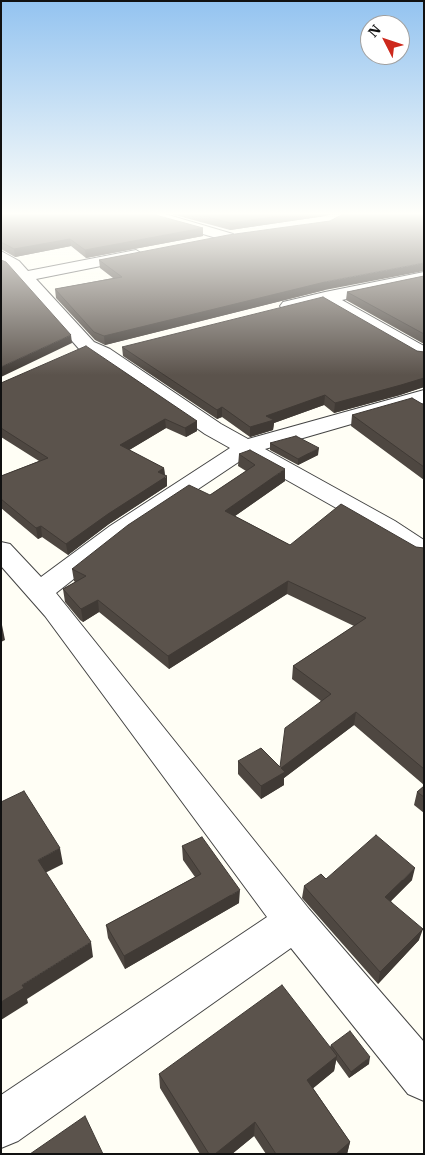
<!DOCTYPE html>
<html>
<head>
<meta charset="utf-8">
<style>
	body { margin:0 }
	#map { position:relative; width:425px; height:1155px; overflow:hidden; background:#fffef5; font-family:"IBM Plex Serif",serif }
	canvas { display:block }
	.frame { position:absolute; inset:0; border:2px solid #111; pointer-events:none }
	.north { position:absolute; left:360px; top:15px; width:50px; height:50px; box-sizing:border-box; background:#fff; border:1px solid #a0a0a0; border-radius:50%; rotate:311deg; font-size:14px; font-weight:700; line-height:20px; text-align:center; color:#111 }
	.north::after { content:''; display:block; margin:auto; width:18px; height:22px; background:#cd291d; clip-path:polygon(50% 0,100% 100%,50% 72%,0 100%) }
</style>
</head>
<body>
<div id="map">
<canvas width="425" height="1155"></canvas>
<div class="frame"></div>
<div class="north">N</div>
</div>
<script>
const ctx = document.querySelector('canvas').getContext('2d');
ctx.lineJoin = 'round';
const shape = rows => new Path2D(rows.map(r => 'M' + r).join(''));
function trace(path, color, width, dash) { ctx.strokeStyle = color; ctx.lineWidth = width; ctx.lineCap = dash ? 'butt' : 'round'; ctx.setLineDash(dash || []); ctx.stroke(path); }
function fillPath(path, color) { ctx.fillStyle = color; ctx.fill(path, 'evenodd'); }
const minor = shape([
	[144,214,165,214,233,234,235,237,228,241,223,240,146,217,144,214],
	[136,250,144,255,141,258,36,279,94,342,110,349,221,424,248,439,424,390,424,403,265,449,395,521,424,540,424,560,415,558,377,531,246,457,128,536,56,593,309,909,424,1042,424,1101,408,1094,291,948,18,1141,1,1148,1,1095,267,917,45,616,1,566,1,542,10,544,41,577,110,526,230,448,205,434,96,357,80,350,7,267,1,263,1,251,19,261,28,271,136,250],
	[424,272,424,282,342,300,424,346,424,360,417,358,324,304,289,311,283,310,280,306,283,302,325,292,424,272]
]);
trace(minor, '#444', 2);
fillPath(minor, '#fff');
fillPath(shape([
	[1,214,203,228,203,236,86,258,71,246,15,257,1,249],
	[171,214,331,214,325,216,230,230],
	[330,221,325,290,105,345,95,340,56,298,55,289,113,278,100,268,99,260],
	[424,276,424,344,346,300,347,292],
	[122,347,417,351,424,352,424,387,400,395,334,413,324,405,274,423,273,430,250,437,222,417,217,419,123,356],
	[1,383,197,421,197,431,186,437,166,428,129,450,164,468,165,475,167,486,109,524,68,555,42,537,38,539,1,508,1,476,39,461,1,437],
	[424,405,424,480,351,426,352,415],
	[270,443,318,455,298,465,270,450],
	[239,454,285,481,235,516,290,545,416,547,424,548,424,785,354,725,284,778,284,785,261,799,238,774,238,761,280,767,321,701,292,679,293,666,354,626,287,594,169,669,99,612,83,622,80,620,65,602,63,589,75,582,74,581,72,569,210,495,246,471,238,466],
	[424,786,424,813,414,805,417,792],
	[182,846,239,903,125,969,108,938,106,925,195,877,183,860],
	[326,879,412,880,391,901,419,940,378,984,302,898,304,886],
	[331,1045,369,1064,349,1078,336,1060,334,1071,313,1088,350,1142,347,1154,266,1154,254,1136,232,1154,200,1154,160,1088,159,1074,330,1047]
]), '#4e4741');
fillPath(shape([
	[294,214,331,214,325,216,230,230,230,223],
	[203,228,203,236,86,258,85,250],
	[70,239,71,246,15,257,14,249],
	[424,263,424,271,325,290,105,345,104,336,325,282],
	[71,335,72,343,1,377,1,367],
	[424,378,424,387,400,395,334,413,335,403],
	[325,395,324,405,274,423,273,430,250,437,250,427,266,416],
	[222,407,222,417,217,419,217,410],
	[165,419,166,428,121,455,120,445],
	[197,421,197,431,186,437,185,428],
	[319,448,318,455,298,465,298,459],
	[164,468,165,478,167,476,167,486,109,524,68,555,66,544,158,472],
	[285,469,285,481,225,523,225,511],
	[41,526,42,537,38,539,36,528],
	[288,581,287,594,169,669,168,656],
	[98,600,99,612,83,622,81,609],
	[1,625,2,625,5,640,1,642],
	[356,712,354,725,284,778,284,785,261,799,261,786,281,768],
	[60,848,63,864,41,875,38,860],
	[415,868,412,880,383,909,385,897],
	[240,890,239,903,125,969,124,956],
	[423,929,419,940,378,984,380,972],
	[91,942,93,957,27,999,28,1003,1,1020,1,1002,22,985],
	[337,1056,334,1071,305,1095,307,1080],
	[370,1057,369,1064,349,1078,351,1072],
	[255,1122,254,1136,232,1154,215,1154],
	[350,1142,347,1154,336,1154]
]), '#403a35');
const building = shape([
	[1,214,152,214,203,228,85,250,70,239,14,249,1,242,1,214],
	[197,214,294,214,230,223,197,214],
	[343,214,424,214,424,263,325,282,104,336,94,332,55,289,122,277,99,260,228,235,330,221,343,214],
	[1,260,6,262,71,335,1,367,1,260],
	[424,276,424,334,347,292,424,276],
	[323,297,417,351,424,352,424,378,401,385,335,403,325,395,266,416,274,420,250,427,222,407,217,410,122,347,323,297],
	[86,346,197,421,185,428,165,419,120,445,164,468,158,472,167,476,108,514,66,544,41,526,36,528,1,499,1,476,48,458,1,428,1,383,86,346],
	[412,398,424,405,424,467,352,415,412,398],
	[296,436,319,448,298,459,270,443,296,436],
	[250,450,285,469,225,511,290,545,341,504,416,547,424,548,424,769,356,712,281,768,285,772,261,786,238,761,261,748,280,767,285,728,331,694,293,666,366,618,288,581,168,656,98,600,81,609,79,607,63,589,86,576,72,569,128,525,189,485,210,495,255,465,239,454,250,450],
	[424,786,424,797,417,792,424,786],
	[24,791,60,848,38,860,91,942,22,985,24,988,1,1002,1,802,24,791],
	[376,835,415,868,385,897,423,929,380,972,304,886,321,874,326,879,376,835],
	[202,837,240,890,124,956,106,925,201,874,182,846,202,837],
	[282,985,337,1056,307,1080,350,1142,336,1154,276,1154,255,1122,215,1154,209,1154,159,1074,282,985],
	[350,1031,370,1057,351,1072,331,1045,350,1031],
	[85,1116,103,1154,30,1154,85,1116]
]);
fillPath(building, '#5b534c');
trace(building, '#403a35', 1);
const sky = ctx.createLinearGradient(0, 0, 0, 375);
sky.addColorStop(0, '#93c3f0');
sky.addColorStop(0.57, '#fffffa');
sky.addColorStop(1, '#fffffa00');
ctx.fillStyle = sky;
ctx.fillRect(0, 0, 425, 375);
</script>
</body>
</html>
